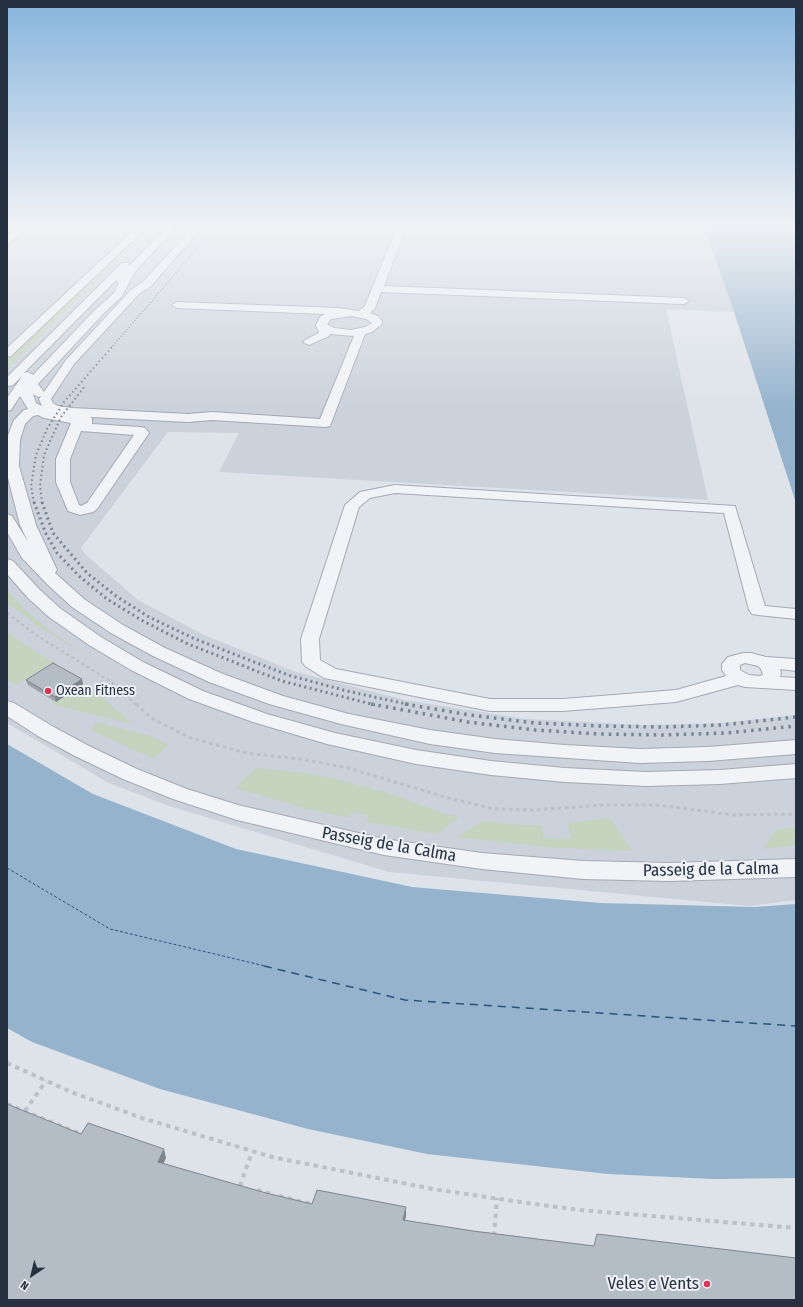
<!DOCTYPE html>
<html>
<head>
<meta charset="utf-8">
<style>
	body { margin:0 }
	#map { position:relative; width:803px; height:1307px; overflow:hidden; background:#dee3e9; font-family:"Fira Sans Condensed",sans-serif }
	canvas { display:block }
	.frame { position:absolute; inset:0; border:8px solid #253141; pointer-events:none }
	.north { position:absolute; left:12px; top:1255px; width:40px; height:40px; -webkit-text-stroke:3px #edf1f6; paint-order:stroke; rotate:215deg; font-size:11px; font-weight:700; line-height:16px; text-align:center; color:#253141 }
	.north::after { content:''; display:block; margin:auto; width:14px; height:18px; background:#253141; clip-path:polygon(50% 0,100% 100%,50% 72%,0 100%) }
</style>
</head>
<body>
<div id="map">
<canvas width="803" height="1307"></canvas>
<div class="frame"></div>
<div class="north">N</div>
</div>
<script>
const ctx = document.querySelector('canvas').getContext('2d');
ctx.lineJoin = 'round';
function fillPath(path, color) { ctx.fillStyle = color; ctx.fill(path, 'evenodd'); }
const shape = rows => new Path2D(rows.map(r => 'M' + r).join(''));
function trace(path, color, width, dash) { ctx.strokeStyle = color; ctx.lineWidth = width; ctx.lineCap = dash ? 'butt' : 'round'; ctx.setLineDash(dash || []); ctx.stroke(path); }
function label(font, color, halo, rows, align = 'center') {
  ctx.font = font + ' "Fira Sans Condensed",sans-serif'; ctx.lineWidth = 4; ctx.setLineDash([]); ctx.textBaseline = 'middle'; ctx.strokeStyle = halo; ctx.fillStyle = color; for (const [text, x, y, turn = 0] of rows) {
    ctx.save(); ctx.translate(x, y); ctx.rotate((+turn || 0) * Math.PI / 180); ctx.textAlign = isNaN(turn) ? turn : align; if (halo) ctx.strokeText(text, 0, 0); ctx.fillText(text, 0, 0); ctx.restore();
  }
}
fillPath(shape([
	[7,227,704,227,734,312,666,309,708,500,219,472,239,433,168,432,81,548,85,554,138,600,204,635,296,672,405,700,526,719,645,725,722,723,796,715,796,900,749,906,389,872,169,806,109,783,7,723]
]), '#cbd2db');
fillPath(shape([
	[147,227,151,227,7,369,7,360],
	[7,590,24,609,51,632,91,659,41,628,7,603],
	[7,632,25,645,53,662,16,685,7,680],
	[86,683,122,715,133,724,51,704],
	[96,722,151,736,168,745,154,759,91,730],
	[256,768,305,773,332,778,391,794,436,811,459,817,437,834,366,822,368,815,352,812,349,818,308,809,235,788],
	[610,818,632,851,545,847,456,837,483,821,521,825,542,825,543,838,571,839,568,823],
	[796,828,796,845,763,849,777,829]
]), '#c4d4be');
fillPath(shape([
	[704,227,796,227,796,503,734,312],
	[7,744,93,794,236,849,412,887,600,903,755,907,796,904,796,1178,714,1179,608,1174,427,1154,308,1129,160,1089,32,1042,7,1028]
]), '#95b3cd');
trace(shape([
	[7,868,110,929,269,967]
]), '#2c5279', 1, [3, 2]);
trace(shape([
	[264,966,405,1000,796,1026]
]), '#2c5279', 1.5, [8, 6]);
const minor = shape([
	[20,227,30,227,7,244,7,237,20,227],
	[137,227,147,227,11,356,7,357,7,348,137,227],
	[167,227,176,227,134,273,122,296,102,315,38,384,44,392,66,360,131,290,143,282,193,227,202,227,151,286,139,294,74,364,51,399,53,403,58,406,72,408,188,414,212,412,320,419,354,336,330,334,329,336,309,345,303,342,305,340,319,333,316,325,320,317,325,314,177,308,172,305,177,302,339,308,359,311,365,306,397,227,406,227,384,286,684,298,689,301,684,304,381,292,375,308,370,313,378,316,382,321,382,324,372,332,365,334,330,426,325,427,212,420,188,422,91,417,92,419,92,424,140,427,145,428,149,433,97,509,93,512,80,515,68,511,56,482,56,459,71,423,44,418,38,415,33,416,25,424,20,440,19,466,36,525,57,570,55,573,84,599,123,625,165,648,223,674,283,696,349,714,430,730,495,739,565,745,640,749,708,747,796,740,796,754,708,761,640,763,495,753,430,744,341,724,269,704,209,682,153,656,111,633,72,607,49,586,22,558,7,532,7,514,12,516,28,542,20,525,7,474,7,438,14,420,24,410,28,409,20,396,11,410,7,411,7,398,23,375,13,385,9,386,7,385,7,377,122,263,128,263,129,266,167,227],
	[117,279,116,280,119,282,114,293,94,311,33,375,28,372,24,373,117,279],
	[352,316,366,319,372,323,365,327,351,330,334,328,327,324,331,319,352,316],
	[33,394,38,397,41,396,39,399,42,406,36,403,33,394],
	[81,431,134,435,87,503,81,506,79,505,70,482,70,459,81,431],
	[395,485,735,506,765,606,796,609,796,619,758,615,752,614,749,610,724,513,395,493,370,498,359,507,319,639,320,660,336,669,490,699,563,699,676,690,726,676,722,670,722,664,728,657,743,653,751,653,766,657,796,659,796,671,780,669,781,672,780,677,796,678,796,690,745,687,738,685,676,702,563,711,490,711,324,678,305,666,302,662,301,639,345,505,360,492,395,485],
	[745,663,758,666,761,669,763,675,760,676,749,675,740,670,740,665,745,663],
	[7,559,13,561,40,590,61,609,101,637,143,662,203,691,267,714,335,733,416,750,491,761,565,768,646,772,720,770,796,764,796,778,720,784,646,786,565,782,491,775,416,764,327,744,253,722,189,699,131,670,89,645,49,617,28,598,7,574,7,559],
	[7,701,14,703,52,726,89,746,137,769,187,789,238,805,384,839,482,853,583,861,670,863,796,859,796,877,670,881,583,879,482,869,384,855,237,820,173,799,123,779,75,756,38,736,7,716,7,701]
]);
trace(minor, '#a3aab3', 2);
trace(shape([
	[74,267,79,267]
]), '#bcc1c8', 1.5, [1.5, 1.5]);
trace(shape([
	[7,613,36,635,110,681,137,705]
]), '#bcc1c8', 2.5, [3, 3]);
trace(shape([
	[136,704,153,719,191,738,246,753,300,759,348,768,448,798,495,809,533,810,605,805,656,805,735,815,796,814]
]), '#bcc1c8', 3, [3.5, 3.5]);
trace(shape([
	[7,1063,71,1092,142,1118,272,1157,433,1189,520,1202,580,1210,796,1228],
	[7,1104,83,1135],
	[25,1111,46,1081],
	[240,1186,252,1152],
	[257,1190,272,1194],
	[279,1196,315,1205],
	[494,1236,497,1198]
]), '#bcc1c8', 4, [4.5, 4.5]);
fillPath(minor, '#f1f3f7');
trace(shape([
	[111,348,216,227]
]), '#768394', 1.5, [1, 2]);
trace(shape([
	[34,503,31,486,36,455,47,429,64,402,112,347],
	[42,503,40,486,44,455,61,417,85,386]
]), '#768394', 2, [1.5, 3]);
trace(shape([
	[34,502,46,534,57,553,79,576,107,599,143,621,188,644,282,681,375,705],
	[42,502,53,533,87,573,116,596,149,617,195,639,288,675,347,691,411,705]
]), '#768394', 3, [2, 3.5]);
trace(shape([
	[371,704,468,722,535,730,599,734,664,735,726,733,796,726],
	[405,704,470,715,535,723,601,726,663,727,722,725,796,717]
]), '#768394', 3.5, [2.5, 5]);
fillPath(shape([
	[26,680,83,684,56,702,28,685]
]), '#9ba2aa');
fillPath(shape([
	[82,679,83,684,56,702,55,697],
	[164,1149,166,1158,160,1171,158,1162],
	[406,1207,406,1216,403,1229,403,1220]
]), '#7e848b');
const building = shape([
	[53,663,82,679,55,697,26,680,53,663],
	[7,1104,81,1134,88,1123,164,1149,158,1162,266,1193,312,1204,317,1190,406,1207,403,1220,473,1231,594,1246,597,1234,796,1258,796,1300,7,1300,7,1104]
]);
fillPath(building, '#b4bcc6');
trace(building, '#7e848b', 1);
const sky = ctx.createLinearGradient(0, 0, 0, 410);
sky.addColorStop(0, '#87b4dd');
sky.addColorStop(0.55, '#f0f2f5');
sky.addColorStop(1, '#f0f2f500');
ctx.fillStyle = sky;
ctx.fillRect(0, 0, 803, 410);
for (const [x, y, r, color] of [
	[48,691,4,"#db3657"],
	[707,1284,4,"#db3657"]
]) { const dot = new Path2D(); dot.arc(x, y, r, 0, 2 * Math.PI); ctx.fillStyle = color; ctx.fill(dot); trace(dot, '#edf1f6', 1.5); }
label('14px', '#253141', '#edf1f6', [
	["Oxean Fitness",56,691]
], 'left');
label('17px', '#253141', '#edf1f6', [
	["Passeig de la Calma",389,845,10],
	["Passeig de la Calma",711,870,-1]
]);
label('17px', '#253141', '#edf1f6', [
	["Veles e Vents",699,1284]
], 'right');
</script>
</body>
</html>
